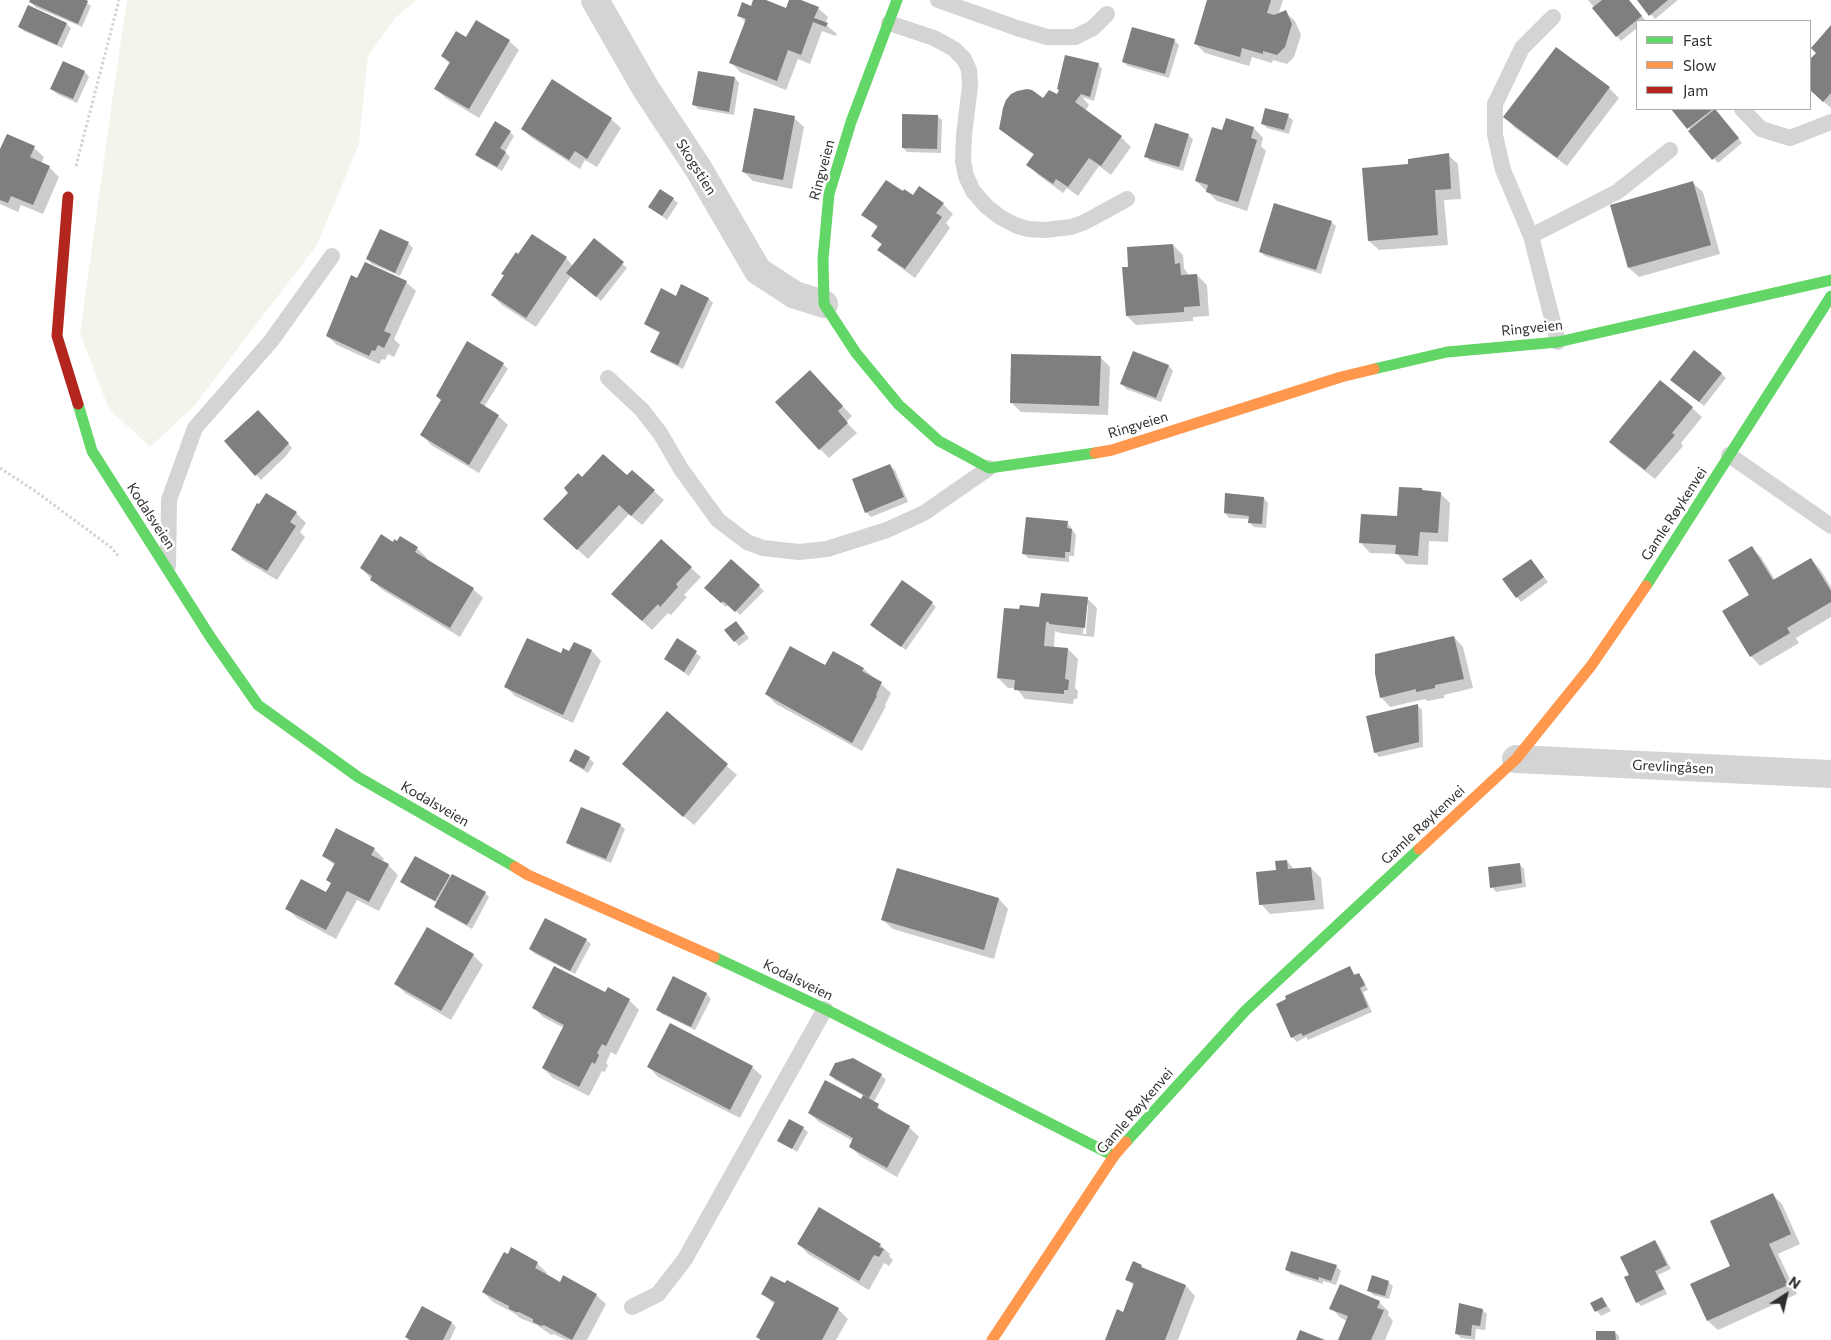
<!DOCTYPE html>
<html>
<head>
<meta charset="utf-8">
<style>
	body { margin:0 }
	#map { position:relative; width:1831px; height:1340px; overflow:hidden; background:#fff; font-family:Commissioner,sans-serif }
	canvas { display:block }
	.legend { position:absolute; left:1636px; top:20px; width:175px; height:90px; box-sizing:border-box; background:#fff; border:1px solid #acacac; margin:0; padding:6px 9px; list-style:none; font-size:15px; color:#2f2f2f }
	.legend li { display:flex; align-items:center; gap:10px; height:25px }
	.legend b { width:25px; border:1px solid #acacac }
	.north { position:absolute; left:1761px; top:1270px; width:50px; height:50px; -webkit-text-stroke:4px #fff; paint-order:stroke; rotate:35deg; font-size:14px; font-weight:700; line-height:20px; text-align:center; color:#2f2f2f }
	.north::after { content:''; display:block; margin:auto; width:18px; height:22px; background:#2f2f2f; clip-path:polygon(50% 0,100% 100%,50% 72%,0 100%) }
</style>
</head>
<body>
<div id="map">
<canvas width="1831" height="1340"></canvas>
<ul class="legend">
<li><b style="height:6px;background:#63d668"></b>Fast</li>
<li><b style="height:6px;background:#ff974d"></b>Slow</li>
<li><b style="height:6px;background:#b3261e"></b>Jam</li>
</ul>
<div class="north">N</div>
</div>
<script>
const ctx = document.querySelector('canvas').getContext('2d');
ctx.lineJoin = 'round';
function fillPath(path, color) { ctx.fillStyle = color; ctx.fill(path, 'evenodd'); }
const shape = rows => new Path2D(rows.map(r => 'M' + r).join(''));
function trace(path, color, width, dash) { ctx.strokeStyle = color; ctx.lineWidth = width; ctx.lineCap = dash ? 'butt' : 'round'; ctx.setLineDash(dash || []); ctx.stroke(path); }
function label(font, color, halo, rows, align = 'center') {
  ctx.font = font + ' Commissioner,sans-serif'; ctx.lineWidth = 5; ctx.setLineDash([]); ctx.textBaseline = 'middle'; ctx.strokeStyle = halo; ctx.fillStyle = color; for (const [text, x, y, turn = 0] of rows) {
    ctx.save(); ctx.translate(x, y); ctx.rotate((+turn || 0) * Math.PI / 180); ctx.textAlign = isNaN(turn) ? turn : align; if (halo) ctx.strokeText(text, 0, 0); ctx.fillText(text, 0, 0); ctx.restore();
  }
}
fillPath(shape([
	[127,0,416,0,395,18,368,56,359,144,317,245,193,407,150,447,109,409,80,334,112,102]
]), '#f1f5ec');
fillPath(shape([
	[32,0,83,0,91,6,82,27,35,7,31,2],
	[754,0,763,0,787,9,790,0,798,0,818,8,828,17,825,24,837,34,836,36,822,31,810,64,798,59,786,90,740,72,731,62,746,23,739,15,752,7],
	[1208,0,1283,0,1278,15,1285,12,1295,21,1301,35,1294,57,1287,64,1273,60,1272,63,1252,57,1249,66,1205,53,1196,44],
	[1588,0,1629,0,1646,21,1637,21,1637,28,1621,41],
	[1638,0,1678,0,1655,19],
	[67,24,71,28,62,48,24,31,20,27],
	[1831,28,1831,108,1810,90,1810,61,1817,53],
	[467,39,509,41,519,50,479,118,446,98,436,89,450,64,442,56],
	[1174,40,1179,45,1169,78,1128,66,1123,62],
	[1556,49,1609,88,1619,98,1567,166,1514,127,1505,117],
	[64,63,85,72,89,77,77,103,57,94,52,89],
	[1098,64,1102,69,1094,101,1082,97,1089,105,1085,111,1121,137,1131,147,1111,175,1099,166,1078,196,1067,188,1063,193,1037,174,1028,164,1034,155,1011,138,1001,128,1044,100,1057,96,1061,90],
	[735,78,739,83,734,115,698,109,694,105],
	[1673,109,1715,109,1742,143,1718,163],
	[937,116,942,120,941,153,907,152,903,148],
	[1288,116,1293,120,1289,134,1267,128,1262,123],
	[794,118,804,127,792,189,753,181,743,171],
	[611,119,621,128,597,167,585,160,580,169,532,138,522,129],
	[1227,119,1254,128,1263,138,1261,146,1266,151,1247,211,1217,201,1196,181,1222,131],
	[510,132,514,136,505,152,510,157,502,171,481,159,477,155],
	[1188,135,1193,139,1183,171,1150,161,1146,156],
	[7,136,34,148,44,157,41,164,49,167,59,177,43,214,21,205,18,212,0,204,0,152],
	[1448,155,1458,164,1461,199,1444,200,1448,245,1379,250,1369,241,1409,166],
	[1693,183,1703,192,1720,254,1639,277,1629,268],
	[913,197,943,204,953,214,946,223,950,228,915,278,889,259,879,250,882,245,872,236,878,228,863,214],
	[673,199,678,203,667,220,650,207],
	[1331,222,1336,226,1321,274,1265,256,1261,252],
	[594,240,627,268,601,301,571,276,536,327,502,305,492,295,519,255,566,258,573,266],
	[408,243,413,248,400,276,372,264,367,259],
	[1173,245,1183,255,1184,268,1189,276,1197,275,1207,285,1209,316,1193,317,1193,321,1136,325,1127,316,1129,268],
	[406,282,416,291,394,339,400,345,394,357,388,354,385,360,382,359,379,364,337,345,327,336],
	[677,297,709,299,713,303,683,369,656,356,652,352,660,333,650,328,645,324],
	[1134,353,1169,366,1173,371,1161,402,1126,389,1122,384],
	[1100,357,1110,367,1108,415,1021,412,1011,402],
	[503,364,508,369,484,407,498,416,508,425,479,473,431,445,422,435],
	[1721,373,1726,378,1704,406,1676,384],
	[819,381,852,416,846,422,857,433,829,458,820,449],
	[1692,408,1702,417,1681,443,1683,446,1655,479,1620,452,1610,442],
	[263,416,292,448,286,456,261,480,225,441],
	[890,465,895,470,908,502,871,517,866,512],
	[627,477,654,491,664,500,642,525,629,514,588,559,555,529,582,479],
	[1422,489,1425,492,1440,493,1450,503,1448,542,1429,541,1428,565,1406,564,1397,554,1370,553,1361,543,1398,518],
	[1264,498,1268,503,1266,528,1254,527,1250,523,1250,519,1229,518,1225,513],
	[296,513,306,523,300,532,305,537,277,580,242,559,233,549],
	[1067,522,1076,535,1074,556,1069,556,1069,562,1028,558,1024,554],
	[393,544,417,548,427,558,426,560,473,589,483,598,460,637,381,589,361,568],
	[1752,548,1761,557,1775,580,1810,559,1820,569,1831,587,1831,617,1796,638,1799,643,1760,666,1751,656],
	[731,560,764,591,740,615,729,604,726,607,705,588],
	[1535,565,1548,582,1521,602,1517,597],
	[691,568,701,577,684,595,687,597,671,615,668,613,652,630,622,603],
	[1087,598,1097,608,1094,637,1060,633,1055,631,1054,648,1068,649,1078,659,1075,688,1078,691,1077,699,1074,699,1073,704,1025,699,1016,688,1008,688,998,678,1020,611,1040,608],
	[1086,605,1088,605,1086,634,1083,634],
	[932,603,936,607,906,650,876,629],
	[740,627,749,638,739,646,735,641],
	[1454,637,1463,647,1473,688,1444,695,1444,698,1427,701,1425,699,1390,707,1381,697],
	[678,640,701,657,689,676,665,659],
	[574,643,592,651,601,661,573,723,515,696,506,687,561,655,570,653],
	[834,653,864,669,891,693,885,705,886,706,862,751,776,704,766,694,826,667],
	[1418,706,1422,710,1423,747,1379,757,1375,752],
	[667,713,737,775,694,825,633,773],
	[589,758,594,763,588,773,575,765,570,761],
	[620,825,625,829,611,863,572,847,567,842],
	[374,849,384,859,382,862,388,865,398,875,379,911,357,900,336,939,297,918,287,908,326,894,332,884,335,866,323,855],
	[1287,861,1295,870,1311,868,1321,878,1324,909,1270,914,1261,904,1277,871],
	[1519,864,1524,869,1526,887,1496,892,1492,887],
	[449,876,485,893,489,897,472,929,440,911,436,906,438,903,406,886,402,881],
	[999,899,1008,909,994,959,893,929,883,920],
	[586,940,591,944,575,974,535,954,530,949],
	[473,955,483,965,451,1020,405,993,396,984],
	[1350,968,1356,976,1359,975,1363,979,1368,990,1363,992,1372,1012,1308,1040,1306,1037,1297,1042,1292,1037],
	[673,978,707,994,711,999,695,1030,662,1014,657,1009],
	[606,994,629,1000,639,1010,616,1055,611,1052,606,1063,608,1065,605,1072,602,1071,589,1096,553,1078,543,1068,564,1028,543,1017,534,1008],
	[853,1060,881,1075,886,1080,873,1103,888,1115,909,1127,919,1137,897,1177,860,1156,850,1146,853,1141,819,1122,809,1113,861,1101,864,1096,835,1080,830,1075],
	[649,1067,752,1067,762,1076,740,1118,658,1077],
	[803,1128,808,1132,797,1152,779,1140],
	[1772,1194,1782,1204,1800,1244,1778,1254,1797,1294,1718,1330,1708,1321,1732,1267],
	[1655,1241,1659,1246,1671,1269,1658,1275,1667,1294,1641,1306,1637,1302,1631,1275],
	[799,1244,880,1245,890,1254,889,1256,893,1260,889,1266,884,1263,869,1290,808,1254],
	[537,1263,547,1273,545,1275,560,1283,596,1295,606,1304,587,1340,566,1340,554,1334,551,1335,537,1325,520,1318,514,1313,493,1302,483,1292],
	[1141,1266,1147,1271,1186,1286,1195,1296,1178,1340,1107,1340,1123,1313,1134,1286,1127,1279],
	[1336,1266,1341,1271,1336,1285,1323,1281,1323,1284,1291,1274,1286,1269],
	[1388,1282,1393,1286,1389,1299,1373,1295,1369,1290],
	[763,1294,838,1309,848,1319,836,1340,761,1340,758,1337,775,1305],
	[1602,1298,1611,1311,1601,1316,1592,1304],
	[1379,1302,1389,1312,1388,1315,1393,1321,1385,1340,1340,1340,1347,1321,1341,1318,1331,1308],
	[422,1307,452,1323,456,1327,450,1340,409,1340,407,1337],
	[1482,1310,1487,1314,1485,1330,1476,1329,1475,1340,1461,1338,1456,1333],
	[1615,1332,1619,1336,1619,1340,1597,1340]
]), '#0003');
fillPath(shape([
	[30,0,86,0,88,1,78,24,29,2],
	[753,0,766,0,786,8,789,0,801,0,819,7,814,18,828,23,826,27,813,22,801,55,788,50,777,81,729,63,746,19,737,16,742,2,751,6],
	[1207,0,1271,0,1267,13,1274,15,1286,10,1292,24,1285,47,1277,55,1263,51,1263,54,1242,48,1240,57,1194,44],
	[1602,0,1629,0,1642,16,1616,37,1592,8],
	[1637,0,1668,0,1649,16],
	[28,5,67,23,57,45,18,27],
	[476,20,510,40,469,109,434,89,450,62,441,56,456,31,466,37],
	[1831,25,1831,93,1823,102,1810,90,1810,59,1816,53,1811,48],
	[1132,27,1175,39,1165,74,1122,62],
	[1556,47,1610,87,1557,158,1503,117],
	[1065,55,1099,63,1090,97,1081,94,1075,102,1122,136,1101,166,1089,158,1068,187,1056,179,1053,184,1026,165,1034,154,999,129,1003,108,1006,100,1011,94,1017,91,1027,89,1032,90,1043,98,1049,90,1057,94,1059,90,1057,89],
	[63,61,85,71,73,99,50,89],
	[698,71,735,77,729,112,692,105],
	[552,79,612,118,587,159,575,151,569,160,521,129],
	[754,108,795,116,783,180,742,172],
	[1265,108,1289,114,1284,130,1261,124],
	[1671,109,1713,109,1687,129],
	[1715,109,1739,138,1712,160,1688,131],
	[902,114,938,115,937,149,902,148],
	[1226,118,1254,127,1251,138,1257,140,1238,202,1206,192,1208,185,1195,181,1212,127,1222,130],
	[495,121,511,131,500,148,506,152,497,167,475,155],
	[1155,123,1189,134,1179,167,1144,157],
	[7,134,35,146,30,157,50,166,33,205,11,196,8,203,0,200,0,149],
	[1449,153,1451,189,1435,190,1438,235,1368,241,1362,168,1408,164,1408,159],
	[886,180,903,191,904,189,913,195,919,186,944,203,936,213,942,217,905,269,877,250,882,244,871,236,878,226,861,215],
	[1693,181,1711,245,1628,268,1610,205],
	[660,189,674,198,662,216,648,207],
	[1274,203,1332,221,1316,270,1259,252],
	[380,229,409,242,395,273,366,259],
	[532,234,567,257,526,318,491,295,504,275,501,274,516,252,518,254],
	[594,238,624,262,596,297,566,273],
	[1173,244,1175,264,1180,263,1181,275,1197,274,1200,306,1184,307,1184,312,1126,316,1122,267,1128,267,1127,247],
	[365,262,407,281,384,331,391,334,384,348,378,345,375,351,372,350,369,356,326,336,351,275,357,278],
	[681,284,709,298,678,365,650,352,660,332,644,324,661,288,676,296],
	[467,341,504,363,480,403,499,415,469,465,420,435,441,400,436,396],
	[1694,350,1722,373,1699,402,1670,380],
	[1133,351,1169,365,1156,398,1120,384],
	[1011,354,1101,356,1099,406,1010,403],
	[810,370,843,406,838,411,848,423,819,450,775,402],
	[1660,380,1693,407,1672,433,1675,435,1645,470,1609,442],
	[258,410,289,443,281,452,255,476,224,441],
	[603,454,627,475,632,470,655,490,631,516,619,505,577,550,543,519,568,493,564,488,578,473,582,477],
	[890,464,904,497,865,513,852,479],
	[1399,487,1422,488,1422,490,1441,492,1438,533,1420,532,1418,556,1395,554,1396,545,1359,543,1361,514,1397,516],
	[266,493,297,512,290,522,296,526,267,571,231,550,257,503,259,504],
	[1225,493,1264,497,1262,524,1248,523,1249,516,1224,513],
	[1026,517,1068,521,1067,528,1072,529,1070,552,1065,552,1065,558,1022,554],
	[381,534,393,542,394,539,397,541,400,536,418,547,415,552,474,588,450,628,370,580,372,576,360,568],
	[661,539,692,567,676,584,678,587,660,607,658,604,642,621,611,594],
	[1752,546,1773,580,1811,558,1831,591,1831,602,1787,628,1790,633,1750,657,1722,611,1749,595,1728,560],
	[731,559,760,585,735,612,723,601,721,603,704,588],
	[1531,559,1544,577,1516,598,1502,579],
	[902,580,933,602,901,647,870,625],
	[1041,593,1088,597,1085,628,1049,624,1049,622,1046,622,1044,646,1068,648,1065,679,1069,680,1068,690,1064,690,1064,694,1014,690,1015,680,997,678,1004,608,1019,609,1020,605,1039,607],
	[736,621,745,633,734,642,724,630],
	[1454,636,1464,679,1435,685,1435,688,1416,692,1416,689,1380,698,1375,674,1375,654],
	[527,638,561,653,563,648,569,651,574,642,592,650,563,715,504,687],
	[677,638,697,651,684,672,664,659],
	[790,646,825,665,833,651,864,668,862,671,882,682,876,695,877,696,852,743,765,694],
	[1418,704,1419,742,1374,753,1366,716],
	[667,711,728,764,683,817,622,764],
	[575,749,590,757,584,769,569,761],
	[581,807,621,824,606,859,566,843],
	[336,828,375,848,371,855,389,864,369,902,347,891,326,930,285,909,301,879,326,892,331,883,326,880,335,863,322,856],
	[415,856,450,875,435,901,400,882],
	[1287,860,1288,869,1311,867,1315,900,1259,905,1256,872,1276,870,1275,861],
	[1520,863,1522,883,1490,888,1488,867],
	[897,868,999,898,984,950,881,920],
	[452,874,486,892,467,925,434,907],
	[545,918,587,939,570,971,529,949],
	[427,927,474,954,441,1011,394,984],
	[554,966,605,992,608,987,630,999,606,1046,602,1044,597,1053,599,1055,595,1064,592,1062,579,1087,542,1068,564,1025,532,1008],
	[1350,966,1354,975,1359,973,1365,985,1360,988,1368,1007,1303,1036,1301,1033,1291,1038,1276,1004,1286,999,1285,996],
	[673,976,707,993,691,1027,656,1010],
	[670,1023,753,1066,730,1110,647,1067],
	[853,1058,882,1074,869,1098,829,1075,835,1063],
	[825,1080,861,1099,863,1095,879,1104,877,1108,910,1126,887,1168,849,1147,853,1138,808,1113],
	[789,1119,804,1127,792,1149,777,1141],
	[1773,1193,1791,1234,1769,1244,1788,1285,1707,1321,1690,1284,1730,1266,1710,1221],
	[819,1207,881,1244,879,1247,884,1249,879,1257,874,1255,859,1281,797,1244],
	[1655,1240,1667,1265,1655,1271,1664,1289,1636,1303,1624,1277,1629,1275,1620,1257],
	[511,1247,538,1262,535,1268,548,1275,560,1282,563,1275,597,1294,572,1340,544,1325,541,1326,533,1322,533,1319,519,1312,516,1312,509,1309,509,1306,482,1292,504,1252,508,1254],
	[1291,1251,1337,1265,1331,1281,1319,1277,1318,1280,1285,1270],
	[1133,1261,1142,1265,1141,1267,1186,1285,1165,1340,1105,1340,1117,1309,1123,1312,1134,1283,1125,1280],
	[1372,1275,1389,1281,1385,1296,1367,1291],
	[771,1276,785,1283,787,1280,839,1308,822,1340,761,1340,756,1337,775,1302,761,1294],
	[1340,1284,1380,1301,1377,1308,1384,1310,1371,1340,1338,1340,1348,1316,1329,1309],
	[1602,1297,1607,1306,1595,1312,1590,1303],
	[1459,1303,1483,1309,1480,1326,1472,1325,1471,1336,1455,1334],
	[422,1306,452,1322,443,1340,410,1340,405,1337],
	[1300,1330,1325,1340,1296,1340],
	[1596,1331,1615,1331,1616,1340,1596,1340]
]), '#7f7f7f');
trace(shape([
	[76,166,119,0],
	[0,468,35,491,112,548,119,557]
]), '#d4d4d4', 3, [2.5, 2.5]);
trace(shape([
	[938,0,1017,28,1047,37,1075,37,1093,28,1107,14],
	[1553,17,1522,48,1495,104,1495,135,1503,170,1531,236,1558,342],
	[889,23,934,38,954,49,964,59,969,70,970,86,964,135,963,161,966,176,973,191,986,206,1000,217,1015,225,1028,229,1045,230,1071,227,1085,222,1127,199],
	[1742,109,1761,129,1790,138,1831,122],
	[1531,236,1617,192,1670,150],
	[608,378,642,410,660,433,681,469,718,520,747,542,763,548,799,552,827,549,887,530,924,513,989,468],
	[1729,455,1831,526],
	[168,566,169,500,195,428,271,341,332,256],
	[632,1307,658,1294,685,1259,825,1009]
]), '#d4d4d4', 16);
trace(shape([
	[595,0,646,89,698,168,758,271,795,295,824,304],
	[1516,759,1831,774]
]), '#d4d4d4', 28);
trace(shape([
	[897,0,851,122,829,194,823,259,824,304,856,353,899,405,939,441,989,468,1095,453],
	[1374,369,1447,352,1558,342,1831,280],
	[78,404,92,451,211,638,258,705,358,777,515,867],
	[1646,586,1831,296],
	[714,957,825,1009,1114,1156],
	[1126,1142,1245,1011,1419,849]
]), '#63d668', 11);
trace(shape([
	[1095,453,1112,450,1341,377,1374,369],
	[1419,849,1516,759,1591,666,1646,586],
	[515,867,528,875,714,957],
	[992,1340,1114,1156,1126,1142]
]), '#ff974d', 11);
trace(shape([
	[68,197,57,336,78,404]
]), '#b3261e', 11);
label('14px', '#2f2f2f', '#fff', [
	["Skogstien",696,167,58],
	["Ringveien",822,170,-75],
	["Ringveien",1532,328,-6],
	["Ringveien",1138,425,-17],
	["Gamle Røykenvei",1674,514,-57],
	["Kodalsveien",151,516,57],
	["Grevlingåsen",1673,767,3],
	["Kodalsveien",435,804,30],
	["Gamle Røykenvei",1423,825,-43],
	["Kodalsveien",798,980,26],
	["Gamle Røykenvei",1135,1111,-49]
]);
</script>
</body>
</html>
